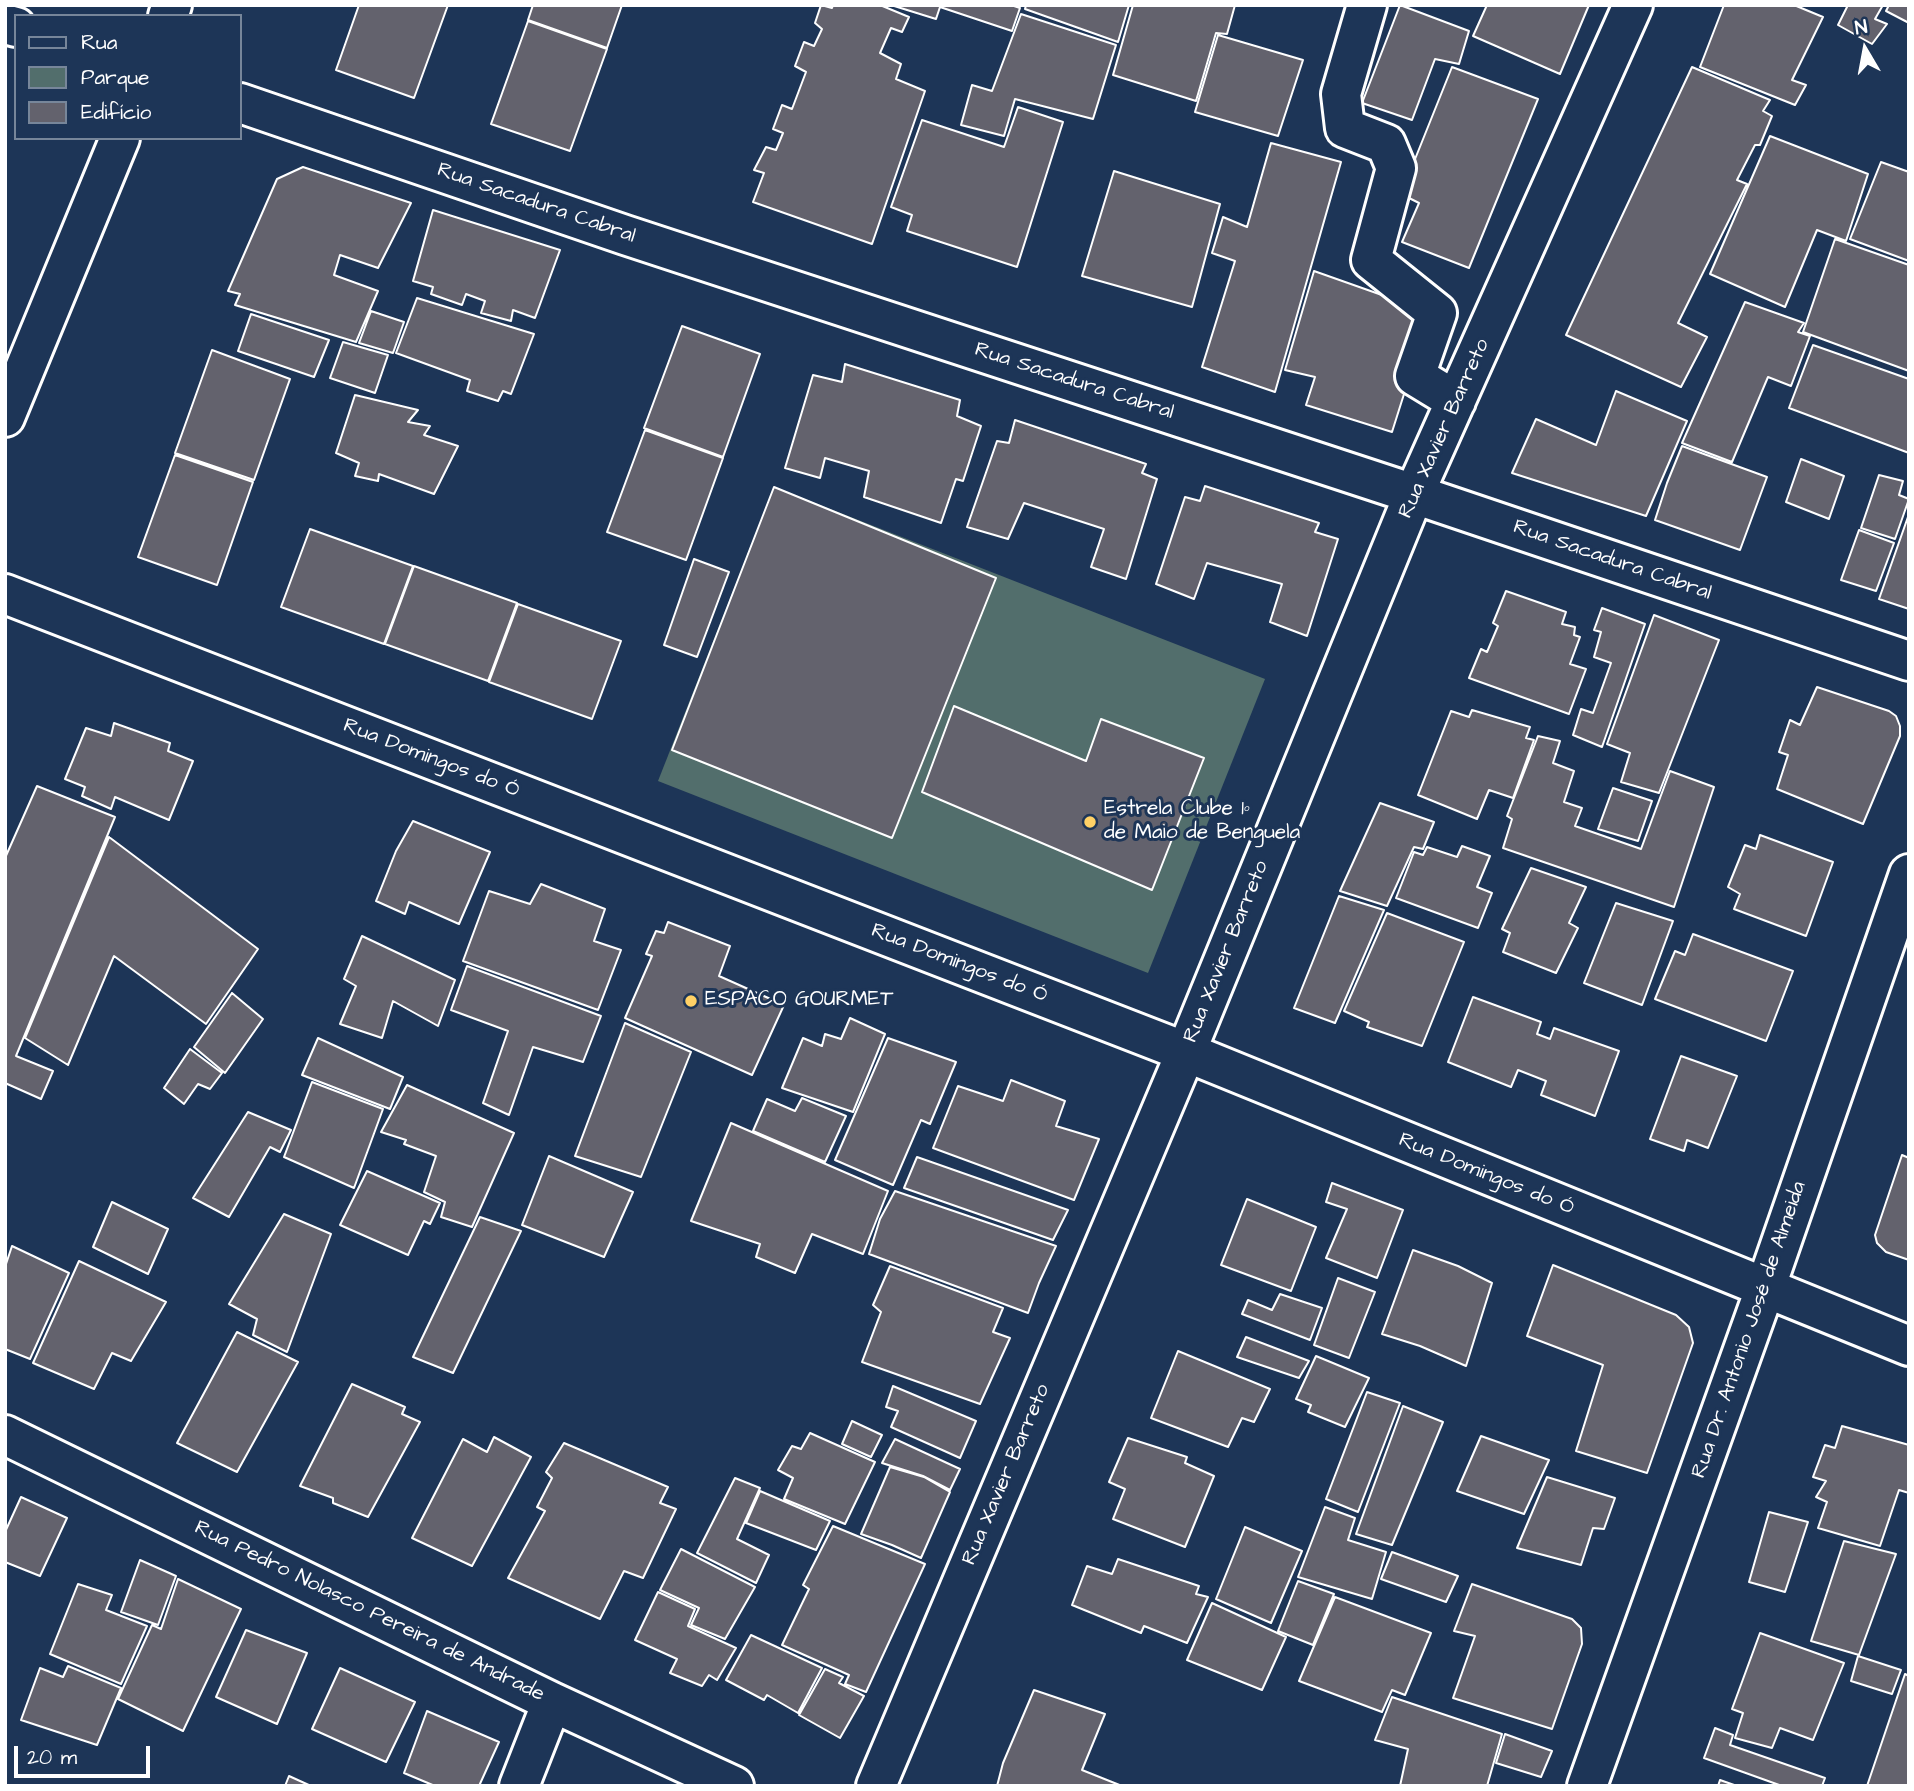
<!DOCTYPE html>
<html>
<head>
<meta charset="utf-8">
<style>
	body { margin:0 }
	#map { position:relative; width:1914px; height:1791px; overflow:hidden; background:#1d3557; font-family:"Architects Daughter",sans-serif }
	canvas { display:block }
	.frame { position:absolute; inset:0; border:7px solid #fff; pointer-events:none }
	.legend { position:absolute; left:14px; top:14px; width:228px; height:126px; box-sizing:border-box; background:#1d3557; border:2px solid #77869a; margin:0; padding:9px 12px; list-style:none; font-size:21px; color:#fff }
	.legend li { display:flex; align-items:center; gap:14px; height:35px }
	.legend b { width:35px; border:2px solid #77869a }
	.north { position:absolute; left:1830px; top:14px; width:70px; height:70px; -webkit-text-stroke:5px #1d3557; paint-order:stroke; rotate:350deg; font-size:19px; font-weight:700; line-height:28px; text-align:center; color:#fff }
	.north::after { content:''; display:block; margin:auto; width:24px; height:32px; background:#fff; clip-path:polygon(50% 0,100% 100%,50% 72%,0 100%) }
	.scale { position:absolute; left:14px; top:1746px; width:136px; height:32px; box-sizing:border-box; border:4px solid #fff; border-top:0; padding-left:9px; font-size:21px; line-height:24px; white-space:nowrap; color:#fff; -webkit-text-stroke:5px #1d3557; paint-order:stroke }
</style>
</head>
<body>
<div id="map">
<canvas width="1914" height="1791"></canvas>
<div class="frame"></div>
<ul class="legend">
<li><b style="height:9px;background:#1d3557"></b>Rua</li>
<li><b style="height:19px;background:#526e6c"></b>Parque</li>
<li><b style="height:19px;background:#63626d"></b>Edifício</li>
</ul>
<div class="north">N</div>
<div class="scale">20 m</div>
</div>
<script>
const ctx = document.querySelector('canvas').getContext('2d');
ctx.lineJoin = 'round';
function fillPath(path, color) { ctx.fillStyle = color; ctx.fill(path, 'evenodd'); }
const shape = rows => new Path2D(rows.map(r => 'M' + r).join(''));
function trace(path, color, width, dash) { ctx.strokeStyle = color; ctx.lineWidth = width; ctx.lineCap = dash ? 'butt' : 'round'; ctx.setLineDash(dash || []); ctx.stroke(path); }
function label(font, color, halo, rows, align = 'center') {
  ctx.font = font + ' "Architects Daughter",sans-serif'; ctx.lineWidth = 6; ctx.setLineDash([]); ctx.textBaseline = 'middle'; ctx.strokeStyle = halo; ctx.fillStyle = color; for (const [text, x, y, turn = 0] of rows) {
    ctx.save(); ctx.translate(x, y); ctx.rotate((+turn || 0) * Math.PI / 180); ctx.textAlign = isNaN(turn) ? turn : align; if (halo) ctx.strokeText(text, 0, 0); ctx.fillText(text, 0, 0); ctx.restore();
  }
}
fillPath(shape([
	[774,487,1265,679,1148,973,658,781]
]), '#526e6c');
const building = shape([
	[359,5,448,5,414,98,336,70,359,5],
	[533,5,622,5,607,48,528,20,533,5],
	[821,5,832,8,833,5,880,5,909,17,902,32,891,28,880,53,901,64,896,79,925,91,872,244,753,202,764,173,754,170,766,147,776,150,783,133,773,129,782,105,792,109,806,72,795,66,804,42,814,46,822,29,815,23,821,5],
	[891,5,1011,5,1020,8,1012,31,940,7,936,19,891,5],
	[1026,5,1129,5,1118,42,1025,9,1026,5],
	[1133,5,1235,5,1227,34,1216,33,1196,101,1113,75,1133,5],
	[1400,5,1469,31,1459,64,1435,59,1412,120,1362,103,1400,5],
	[1487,5,1589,5,1560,74,1473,36,1487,5],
	[1724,5,1794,5,1823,17,1792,80,1806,85,1795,105,1700,67,1724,5],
	[1848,5,1883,5,1875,19,1887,24,1872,44,1838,25,1848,5],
	[1889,5,1909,5,1909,23,1886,11,1889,5],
	[1021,14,1116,45,1093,119,1015,99,1004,136,961,125,972,85,992,91,1021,14],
	[528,21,607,49,570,151,491,124,528,21],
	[1218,35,1303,60,1278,136,1195,112,1218,35],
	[1452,67,1538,99,1469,268,1402,242,1419,203,1401,194,1452,67],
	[1692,67,1770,100,1763,111,1772,116,1760,145,1755,145,1737,180,1747,184,1678,323,1707,337,1681,387,1566,335,1692,67],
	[1018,107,1063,122,1017,267,907,231,912,215,891,207,922,120,1004,147,1018,107],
	[1770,136,1868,174,1846,241,1817,230,1785,307,1710,274,1770,136],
	[1271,143,1341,162,1275,392,1202,367,1235,261,1212,253,1223,217,1247,227,1271,143],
	[1881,162,1909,172,1909,261,1850,239,1881,162],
	[303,167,411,203,378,268,340,255,334,275,378,291,356,342,235,305,240,294,228,291,277,179,303,167],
	[1114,171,1220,204,1192,307,1082,276,1114,171],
	[433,210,560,250,535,318,513,310,511,321,481,313,485,301,466,294,462,305,431,294,433,287,413,281,433,210],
	[1835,239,1909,265,1909,371,1803,332,1835,239],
	[1314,271,1430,312,1392,432,1306,405,1315,377,1285,370,1314,271],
	[417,298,534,334,511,394,503,391,498,401,467,391,470,380,396,353,417,298],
	[1745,302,1804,323,1798,332,1810,336,1791,386,1768,377,1732,462,1682,443,1745,302],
	[371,311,404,322,393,353,359,343,371,311],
	[251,314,329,340,314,377,238,351,251,314],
	[682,326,760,354,723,457,644,428,682,326],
	[343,342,388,355,375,393,330,378,343,342],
	[1813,345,1909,379,1909,453,1789,408,1813,345],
	[212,350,290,379,254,480,175,453,212,350],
	[845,364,960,400,957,416,981,426,963,481,956,479,941,523,864,497,869,471,825,458,820,478,785,468,813,375,842,382,845,364],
	[1616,391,1687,421,1646,516,1512,473,1536,419,1596,445,1616,391],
	[355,395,418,410,408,422,430,426,424,435,458,446,434,494,379,474,378,481,355,476,359,463,336,453,355,395],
	[1015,420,1146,464,1142,473,1157,479,1126,579,1091,567,1104,529,1024,503,1008,539,967,527,997,441,1009,443,1015,420],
	[645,430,723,458,686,560,607,532,645,430],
	[1682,446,1767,477,1740,550,1655,520,1667,483,1682,446],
	[175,455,253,482,217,585,138,557,175,455],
	[1801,459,1844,476,1829,519,1786,502,1801,459],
	[1879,475,1903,481,1899,495,1909,499,1895,539,1861,528,1879,475],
	[1205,486,1319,523,1315,532,1338,539,1307,636,1270,622,1282,584,1207,563,1194,599,1156,584,1185,497,1200,501,1205,486],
	[774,487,996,578,892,838,672,750,774,487],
	[1909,514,1909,609,1879,599,1909,514],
	[310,529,413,566,384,644,281,607,310,529],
	[1859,530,1894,543,1876,591,1841,580,1859,530],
	[694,559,729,572,697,657,664,645,694,559],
	[414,566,517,603,488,681,385,644,414,566],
	[1506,591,1566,612,1562,624,1575,627,1574,635,1580,637,1570,664,1586,669,1569,714,1469,678,1481,649,1487,652,1498,626,1493,623,1506,591],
	[518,604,621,641,592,719,489,682,518,604],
	[1602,608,1645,624,1602,747,1573,735,1581,709,1593,713,1611,663,1594,657,1601,632,1594,630,1602,608],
	[1654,615,1719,640,1659,793,1621,782,1630,753,1607,744,1654,615],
	[1817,687,1889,711,1896,716,1900,726,1900,736,1863,824,1777,789,1788,755,1779,752,1790,720,1800,725,1817,687],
	[954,706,1086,761,1101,719,1204,758,1152,890,922,792,954,706],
	[1472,710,1530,727,1526,738,1534,740,1513,798,1489,790,1477,819,1418,795,1451,711,1469,717,1472,710],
	[114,723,170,743,168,751,193,761,169,820,115,797,111,809,82,796,85,787,65,779,86,728,111,736,114,723],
	[1538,736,1560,741,1553,763,1574,771,1564,802,1582,808,1575,826,1641,849,1670,771,1714,787,1674,907,1503,848,1512,819,1507,816,1538,736],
	[37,786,115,817,16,1056,53,1071,41,1099,5,1083,5,858,37,786],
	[1613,788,1652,801,1638,841,1598,829,1613,788],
	[1380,803,1434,822,1423,849,1414,847,1387,906,1340,891,1380,803],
	[413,821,490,852,459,924,409,902,405,914,376,901,396,851,413,821],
	[1760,835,1833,862,1806,936,1734,909,1740,894,1728,887,1745,845,1756,849,1760,835],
	[109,837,258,949,206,1024,114,956,68,1065,25,1038,109,837],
	[1462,846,1490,856,1477,887,1492,893,1478,928,1396,898,1414,852,1423,855,1427,847,1457,857,1462,846],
	[1531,868,1586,887,1569,923,1578,928,1556,973,1503,952,1510,933,1502,929,1531,868],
	[541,884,605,909,594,941,621,950,598,1010,463,961,489,891,530,904,541,884],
	[1339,896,1384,910,1335,1023,1294,1008,1339,896],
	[1616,903,1673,921,1642,1005,1584,983,1616,903],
	[1387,913,1464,942,1422,1046,1367,1027,1369,1022,1344,1011,1387,913],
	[668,922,730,946,719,976,784,1005,752,1075,625,1018,652,956,646,954,656,931,664,933,668,922],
	[1693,934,1793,971,1766,1041,1655,999,1675,951,1685,955,1693,934],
	[362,936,455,980,438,1026,393,1001,382,1038,340,1024,356,986,344,979,362,936],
	[467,966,601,1016,583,1062,533,1047,509,1115,483,1103,508,1031,451,1010,467,966],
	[232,993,263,1019,225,1073,194,1047,232,993],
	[1473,997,1541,1022,1537,1034,1550,1039,1554,1028,1619,1051,1595,1116,1541,1095,1546,1081,1518,1070,1511,1087,1448,1062,1473,997],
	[850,1018,885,1034,853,1112,782,1088,803,1038,822,1046,825,1034,841,1039,850,1018],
	[625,1023,691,1052,641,1177,575,1156,625,1023],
	[318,1038,403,1077,390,1109,302,1075,318,1038],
	[888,1038,956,1062,930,1124,921,1120,893,1185,835,1160,888,1038],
	[190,1049,222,1073,210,1089,198,1084,184,1104,164,1088,190,1049],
	[1681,1056,1737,1076,1708,1148,1687,1140,1684,1151,1650,1139,1681,1056],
	[1011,1080,1065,1101,1056,1126,1099,1139,1074,1200,933,1148,958,1086,1003,1101,1011,1080],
	[312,1082,383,1109,354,1188,284,1157,312,1082],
	[407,1085,514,1133,472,1227,441,1217,445,1202,424,1192,436,1156,404,1144,406,1140,381,1132,407,1085],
	[802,1098,846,1116,825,1162,753,1131,767,1099,795,1111,802,1098],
	[248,1112,291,1130,280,1152,270,1147,229,1217,193,1198,248,1112],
	[731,1123,888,1191,863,1254,812,1234,795,1273,756,1257,760,1244,691,1221,731,1123],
	[1902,1155,1909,1158,1909,1260,1886,1252,1877,1243,1875,1235,1902,1155],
	[549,1156,633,1192,604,1257,522,1225,549,1156],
	[917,1157,1068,1210,1053,1240,904,1188,917,1157],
	[367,1171,440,1203,430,1224,424,1221,408,1255,340,1225,367,1171],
	[1332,1183,1403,1210,1377,1278,1326,1258,1347,1209,1326,1202,1332,1183],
	[895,1191,1056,1246,1039,1283,1028,1313,869,1254,880,1219,895,1191],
	[1247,1199,1316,1227,1291,1291,1221,1265,1247,1199],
	[112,1202,168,1229,148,1274,93,1247,112,1202],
	[284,1214,331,1234,287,1352,253,1335,257,1319,229,1304,284,1214],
	[480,1217,521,1231,453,1373,413,1357,480,1217],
	[12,1246,69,1273,30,1359,5,1349,5,1267,12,1246],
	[1413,1250,1458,1266,1492,1283,1466,1366,1420,1346,1382,1334,1413,1250],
	[79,1261,166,1302,131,1361,112,1353,94,1389,33,1363,79,1261],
	[1553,1265,1676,1315,1689,1327,1693,1343,1647,1473,1576,1451,1603,1365,1527,1336,1553,1265],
	[890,1266,1003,1308,993,1332,1010,1338,980,1404,862,1362,881,1312,873,1305,890,1266],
	[1338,1278,1375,1292,1349,1358,1314,1345,1338,1278],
	[1280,1294,1322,1308,1310,1340,1242,1314,1248,1300,1272,1310,1280,1294],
	[237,1332,298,1362,237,1472,177,1443,237,1332],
	[1246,1337,1309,1361,1299,1378,1237,1357,1246,1337],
	[1178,1351,1270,1389,1254,1422,1242,1418,1228,1447,1151,1418,1178,1351],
	[1316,1356,1369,1378,1345,1427,1308,1412,1311,1405,1296,1399,1316,1356],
	[352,1384,405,1407,402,1414,420,1422,368,1517,333,1503,333,1498,300,1486,352,1384],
	[893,1386,976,1421,960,1458,891,1427,898,1411,886,1407,893,1386],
	[1367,1392,1400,1403,1358,1512,1326,1499,1367,1392],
	[1403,1406,1443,1422,1392,1545,1356,1534,1403,1406],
	[852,1421,882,1435,871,1457,842,1444,852,1421],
	[1842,1426,1909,1445,1909,1493,1899,1490,1880,1546,1818,1528,1827,1502,1816,1497,1826,1481,1813,1477,1825,1445,1835,1448,1842,1426],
	[810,1433,875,1462,845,1524,784,1499,793,1478,778,1470,792,1446,801,1449,810,1433],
	[1481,1436,1549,1460,1524,1514,1457,1491,1481,1436],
	[494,1437,531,1457,472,1566,412,1538,463,1439,487,1452,494,1437],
	[1128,1438,1187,1457,1185,1463,1214,1476,1185,1547,1113,1519,1125,1489,1109,1482,1128,1438],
	[895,1439,960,1469,950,1490,923,1476,882,1463,895,1439],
	[564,1443,668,1487,660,1503,676,1509,643,1578,624,1571,600,1619,508,1578,545,1511,537,1507,552,1478,546,1472,564,1443],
	[890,1467,924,1477,950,1492,921,1558,892,1545,861,1534,890,1467],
	[1547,1477,1615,1498,1604,1529,1593,1528,1581,1565,1517,1548,1547,1477],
	[735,1478,760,1488,737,1539,769,1555,756,1583,697,1553,735,1478],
	[760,1491,830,1521,816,1550,746,1523,760,1491],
	[21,1497,67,1518,40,1576,5,1562,5,1532,21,1497],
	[1325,1507,1355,1518,1348,1540,1386,1552,1372,1599,1298,1577,1325,1507],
	[1769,1512,1808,1522,1785,1592,1749,1582,1769,1512],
	[833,1526,925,1564,866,1692,845,1684,849,1675,782,1645,809,1589,803,1585,833,1526],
	[1245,1527,1302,1551,1271,1623,1216,1599,1245,1527],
	[1844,1541,1896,1554,1859,1655,1811,1641,1844,1541],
	[681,1549,755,1587,725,1639,691,1625,699,1608,660,1590,681,1549],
	[1392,1552,1458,1576,1446,1602,1381,1579,1392,1552],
	[1118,1559,1199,1586,1196,1594,1208,1597,1187,1643,1144,1626,1141,1633,1072,1605,1087,1566,1112,1574,1118,1559],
	[140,1560,176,1576,158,1625,121,1612,140,1560],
	[178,1579,241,1609,183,1731,118,1699,152,1625,161,1629,178,1579],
	[1298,1581,1334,1594,1313,1645,1278,1631,1298,1581],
	[78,1584,112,1595,106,1610,147,1626,121,1684,50,1654,78,1584],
	[1472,1584,1572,1619,1581,1628,1582,1644,1552,1729,1453,1698,1475,1636,1454,1631,1472,1584],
	[658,1592,695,1609,688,1626,736,1648,717,1680,709,1675,702,1686,670,1673,677,1659,635,1640,658,1592],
	[1335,1597,1431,1633,1405,1695,1392,1690,1382,1712,1299,1681,1335,1597],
	[1212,1603,1286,1637,1262,1690,1187,1660,1212,1603],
	[246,1630,307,1653,277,1724,216,1697,246,1630],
	[1760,1633,1844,1663,1813,1740,1780,1728,1772,1748,1735,1738,1743,1713,1732,1709,1760,1633],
	[751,1635,822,1668,798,1713,767,1695,764,1700,726,1680,751,1635],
	[1858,1656,1901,1670,1892,1694,1851,1681,1858,1656],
	[68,1666,121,1688,97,1745,21,1720,40,1668,63,1677,68,1666],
	[340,1668,415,1702,386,1762,312,1729,340,1668],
	[825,1669,843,1677,839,1683,864,1696,840,1738,799,1715,825,1669],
	[1905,1674,1909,1676,1909,1786,1867,1786,1905,1674],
	[1034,1690,1105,1714,1082,1770,1122,1786,997,1786,1003,1763,1034,1690],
	[1392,1697,1502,1734,1487,1786,1400,1786,1408,1749,1375,1740,1392,1697],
	[427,1711,499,1742,479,1786,435,1786,404,1773,427,1711],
	[1715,1728,1733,1735,1730,1745,1825,1778,1822,1786,1782,1786,1704,1758,1715,1728],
	[1505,1734,1552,1751,1541,1777,1496,1763,1505,1734],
	[289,1776,311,1786,285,1786,289,1776],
	[1720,1780,1737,1786,1718,1786,1720,1780]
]);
fillPath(building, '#63626d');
trace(building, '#fff', 2);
const minor = shape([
	[1367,5,1341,94,1345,128,1386,144,1396,168,1371,260,1437,313,1415,376,1456,401],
	[168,16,172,5],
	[5,24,16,27],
	[240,103,625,235,1414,494,1909,661],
	[5,417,120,138],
	[5,594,1186,1052,1909,1346],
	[5,1435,552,1702,734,1786],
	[519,1786,552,1702],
	[876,1786,1186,1052,1414,494,1633,5],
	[1587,1786,1765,1289,1909,874]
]);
trace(minor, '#fff', 44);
trace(minor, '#1d3557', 38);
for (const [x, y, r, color] of [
	[1090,822,7,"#ffd166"],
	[691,1001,7,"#ffd166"]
]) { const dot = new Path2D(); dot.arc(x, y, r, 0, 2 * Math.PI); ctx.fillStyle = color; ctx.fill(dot); trace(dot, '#1d3557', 2.5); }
label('21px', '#fff', '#1d3557', [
	["Rua Sacadura Cabral",536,204,19],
	["Rua Sacadura Cabral",1074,382,18],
	["Rua Xavier Barreto",1445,429,-66],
	["Rua Sacadura Cabral",1612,561,19],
	["Rua Domingos do Ó",431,759,21],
	["Rua Xavier Barreto",1227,952,-68],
	["Rua Domingos do Ó",959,964,21],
	["Rua Domingos do Ó",1486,1175,22],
	["Rua Dr. Antonio José de Almeida",1750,1330,-71],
	["Rua Xavier Barreto",1007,1475,-67],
	["Rua Pedro Nolasco Pereira de Andrade",369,1612,26]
]);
label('21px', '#fff', '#1d3557', [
	["Estrela Clube 1º",1104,810],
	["de Maio de Benguela",1104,834],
	["ESPACO GOURMET",705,1001]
], 'left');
</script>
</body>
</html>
